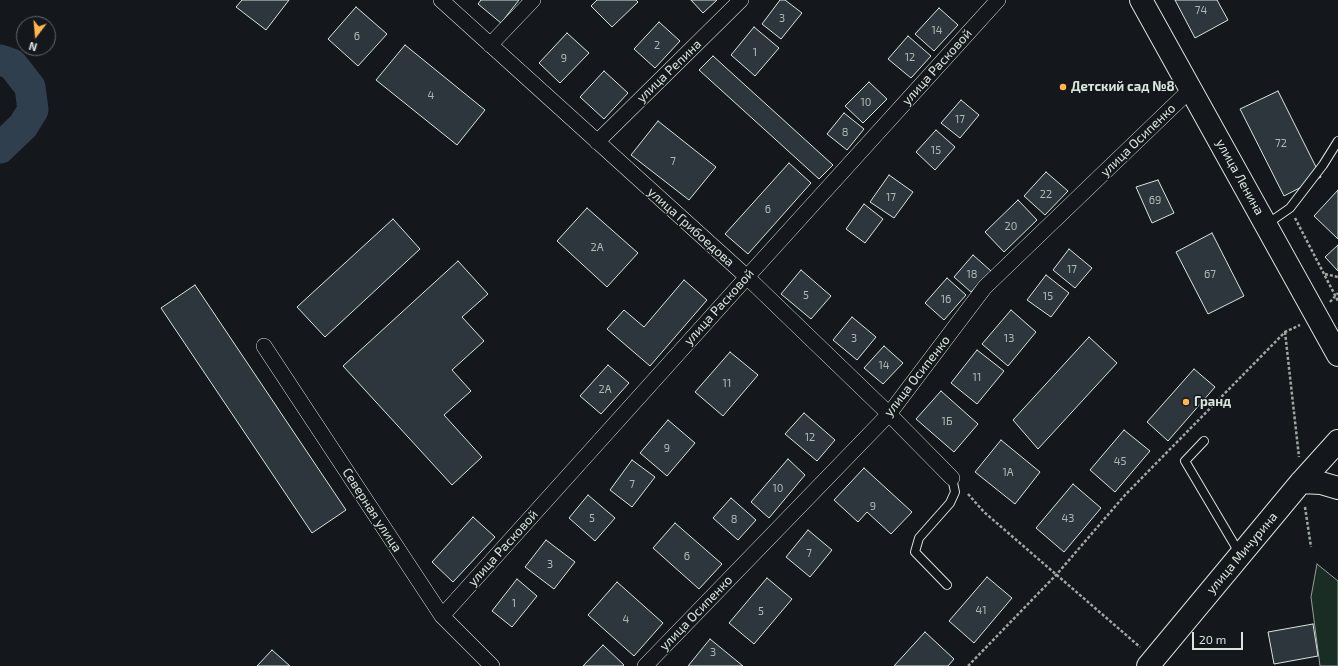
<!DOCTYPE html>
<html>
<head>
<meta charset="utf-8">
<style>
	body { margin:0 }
	#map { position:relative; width:1338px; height:666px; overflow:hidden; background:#14181c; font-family:"Exo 2",sans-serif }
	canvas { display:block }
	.north { position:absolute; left:16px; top:16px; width:40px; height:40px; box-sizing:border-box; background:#14181c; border:1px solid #626a69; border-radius:50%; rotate:196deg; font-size:11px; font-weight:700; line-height:16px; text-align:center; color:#d8e6dc }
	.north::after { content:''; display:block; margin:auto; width:14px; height:18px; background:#ffb74d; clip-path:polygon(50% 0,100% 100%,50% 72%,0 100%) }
	.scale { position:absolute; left:1192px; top:632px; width:51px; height:18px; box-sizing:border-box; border:2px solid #d8e6dc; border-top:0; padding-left:5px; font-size:12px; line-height:14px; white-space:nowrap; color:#d8e6dc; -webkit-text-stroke:3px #14181c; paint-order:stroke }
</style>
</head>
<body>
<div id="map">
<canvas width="1338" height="666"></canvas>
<div class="north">N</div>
<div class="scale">20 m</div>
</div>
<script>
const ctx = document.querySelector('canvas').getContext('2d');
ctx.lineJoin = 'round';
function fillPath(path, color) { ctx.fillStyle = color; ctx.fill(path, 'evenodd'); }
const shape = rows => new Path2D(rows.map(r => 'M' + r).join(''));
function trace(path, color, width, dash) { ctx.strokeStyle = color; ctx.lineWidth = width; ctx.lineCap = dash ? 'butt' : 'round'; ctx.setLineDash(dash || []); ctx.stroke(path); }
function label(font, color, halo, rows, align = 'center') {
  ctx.font = font + ' "Exo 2",sans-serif'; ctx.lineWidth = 3; ctx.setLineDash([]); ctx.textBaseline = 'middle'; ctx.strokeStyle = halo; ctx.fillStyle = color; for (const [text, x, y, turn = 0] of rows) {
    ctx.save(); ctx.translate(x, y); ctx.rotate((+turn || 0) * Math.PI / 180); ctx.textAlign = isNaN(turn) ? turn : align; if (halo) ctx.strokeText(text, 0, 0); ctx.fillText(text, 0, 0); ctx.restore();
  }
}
const green = shape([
	[1317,564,1338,581,1338,666,1320,666,1311,597,1317,564]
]);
fillPath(green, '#1a2d24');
trace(green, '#939e99', 1);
trace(shape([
	[0,60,12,64,30,87,33,110,23,126,0,148]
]), '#2f3f4d', 31);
const building = shape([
	[242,0,289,0,266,30,236,7,242,0],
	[481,0,519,0,501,23,478,4,481,0],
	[597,0,636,0,638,2,612,27,591,6,597,0],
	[691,0,717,0,703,13,691,0],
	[780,0,785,0,802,13,781,39,762,24,780,0],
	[1175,0,1217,0,1228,20,1195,38,1175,0],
	[356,7,387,34,358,66,328,39,356,7],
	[939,8,958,25,934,51,915,34,939,8],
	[659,22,680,41,655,68,634,49,659,22],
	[754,27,779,48,755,76,731,55,754,27],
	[567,33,589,53,560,83,539,63,567,33],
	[908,36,931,56,911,78,888,59,908,36],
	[405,45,485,110,457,145,376,80,405,45],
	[713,56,833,165,819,179,699,70,713,56],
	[604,71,628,93,604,119,580,97,604,71],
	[869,82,887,99,863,123,845,106,869,82],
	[1278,91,1321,177,1284,196,1240,109,1278,91],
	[961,100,979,115,960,138,941,123,961,100],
	[844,113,864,129,847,150,827,134,844,113],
	[658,121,716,167,689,200,631,155,658,121],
	[936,130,955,147,935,170,916,152,936,130],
	[789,163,811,183,748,254,725,234,789,163],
	[1046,172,1068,191,1045,215,1024,196,1046,172],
	[889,175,913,192,894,218,870,202,889,175],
	[1158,180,1174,213,1152,223,1136,187,1158,180],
	[1338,190,1338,239,1314,216,1338,190],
	[1018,200,1037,220,1004,252,985,232,1018,200],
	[864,204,883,219,865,243,846,229,864,204],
	[587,208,638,253,607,287,557,241,587,208],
	[393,219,420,249,325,337,297,307,393,219],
	[1212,233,1244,296,1208,314,1176,252,1212,233],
	[1338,245,1338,271,1325,257,1338,245],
	[1069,249,1092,268,1075,288,1053,270,1069,249],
	[973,255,991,271,971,292,954,277,973,255],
	[458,261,488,294,462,317,484,341,452,370,471,391,444,415,482,457,452,485,343,366,458,261],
	[801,270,831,296,811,319,781,294,801,270],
	[1046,275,1069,293,1051,317,1027,300,1046,275],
	[947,278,966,295,944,320,925,303,947,278],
	[684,280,707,300,650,366,607,329,624,310,644,327,684,280],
	[195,285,346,510,312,533,161,308,195,285],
	[1011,310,1036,332,1008,366,982,344,1011,310],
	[852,317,876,337,857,360,833,340,852,317],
	[1089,337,1117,363,1038,449,1013,420,1089,337],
	[884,346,903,363,883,384,864,368,884,346],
	[977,350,1004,371,977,404,951,383,977,350],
	[730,352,758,375,723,416,695,392,730,352],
	[608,365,629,383,601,414,580,396,608,365],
	[1194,369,1215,387,1168,441,1147,422,1194,369],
	[941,391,978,424,954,452,916,419,941,391],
	[804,413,835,440,817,461,785,434,804,413],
	[668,420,695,443,667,476,640,453,668,420],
	[1124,430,1150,451,1115,492,1090,470,1124,430],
	[1001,440,1040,472,1015,504,975,472,1001,440],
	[788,459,805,475,769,518,751,502,788,459],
	[632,460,655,477,632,507,610,490,632,460],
	[864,468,912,512,891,534,867,512,858,522,834,500,864,468],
	[1073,484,1101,508,1064,552,1036,528,1073,484],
	[588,495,615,518,595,541,569,518,588,495],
	[731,498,756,520,738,540,713,518,731,498],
	[473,517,495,537,453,582,432,562,473,517],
	[675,523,722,564,699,589,653,548,675,523],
	[808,530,832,550,810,577,786,557,808,530],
	[546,540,575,562,554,589,525,567,546,540],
	[987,577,1012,598,974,643,949,621,987,577],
	[767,578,792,599,754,644,729,623,767,578],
	[517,579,537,596,512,627,492,611,517,579],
	[617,582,663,623,634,656,588,615,617,582],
	[1313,624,1318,656,1274,664,1268,632,1313,624],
	[925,632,954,659,948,666,894,666,925,632],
	[710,639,743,666,688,666,710,639],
	[603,645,624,665,622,666,583,666,603,645],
	[272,650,290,666,257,666,272,650]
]);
fillPath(building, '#2c363c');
trace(building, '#d8e6dc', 1);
const service = shape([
	[1267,224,1290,208,1323,165,1338,141],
	[1204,441,1185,461,1240,554],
	[947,585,915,552,919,538,950,503,955,492,952,478]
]);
const minor = shape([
	[441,0,747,277,889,414,952,478],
	[490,45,533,0],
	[597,142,741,0],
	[264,346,442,616,492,666],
	[442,616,747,277,998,0],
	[645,666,889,414,985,287,1191,89]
]);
const secondary = shape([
	[1141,0,1338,355],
	[1301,482,1321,483,1338,488],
	[1148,666,1301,482,1338,441]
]);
trace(service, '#d8e6dc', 10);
trace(minor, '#d8e6dc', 16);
trace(secondary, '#d8e6dc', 24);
trace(shape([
	[1295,218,1338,301],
	[1325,274,1338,277],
	[1330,302,1338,293],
	[1285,332,1299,457],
	[968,494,984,512,1140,647],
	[1305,507,1311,547],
	[968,666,1057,574,1125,495,1285,332,1300,325]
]), '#9da8a2', 2.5, [3, 2]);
trace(service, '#14181c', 8);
trace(minor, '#14181c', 15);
trace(secondary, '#14181c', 22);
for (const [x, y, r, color] of [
	[1063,87,4,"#ffb74d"],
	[1186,402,4,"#ffb74d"]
]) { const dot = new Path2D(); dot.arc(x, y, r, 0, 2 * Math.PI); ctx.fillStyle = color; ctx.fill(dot); trace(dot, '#14181c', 1.5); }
label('11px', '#adbab4', null, [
	["74",1201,10],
	["3",782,18],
	["14",937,30],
	["6",357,36],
	["2",657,45],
	["1",755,52],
	["12",910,57],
	["9",564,58],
	["4",431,95],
	["10",866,102],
	["17",960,119],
	["8",845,132],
	["72",1281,143],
	["15",936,150],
	["7",673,161],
	["22",1046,194],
	["17",891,197],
	["69",1155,200],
	["6",768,209],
	["20",1011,226],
	["2А",597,247],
	["17",1072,269],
	["18",972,274],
	["67",1210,274],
	["5",806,295],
	["15",1048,296],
	["16",946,299],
	["3",854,338],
	["13",1009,338],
	["14",884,365],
	["11",977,377],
	["11",727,383],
	["2А",605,389],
	["1Б",947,421],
	["12",810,437],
	["9",667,448],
	["45",1120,461],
	["1А",1008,472],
	["7",632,484],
	["10",778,488],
	["9",873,506],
	["5",592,518],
	["43",1068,518],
	["8",734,519],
	["7",809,553],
	["6",687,556],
	["3",550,564],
	["1",514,603],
	["41",981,610],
	["5",761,611],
	["4",626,619],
	["3",713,652]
]);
label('13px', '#d8e6dc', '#14181c', [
	["улица Расковой",937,67,-48],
	["улица Репина",669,71,-44],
	["улица Осипенко",1138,140,-44],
	["улица Ленина",1240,177,61],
	["улица Грибоедова",691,227,42],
	["улица Расковой",719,307,-48],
	["улица Осипенко",917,376,-52],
	["Северная улица",372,510,57],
	["улица Расковой",503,548,-48],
	["улица Мичурина",1242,553,-50],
	["улица Осипенко",696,613,-46]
]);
label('bold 13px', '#d8e6dc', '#14181c', [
	["Детский сад №8",1071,87],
	["Гранд",1194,402]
], 'left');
</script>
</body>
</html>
